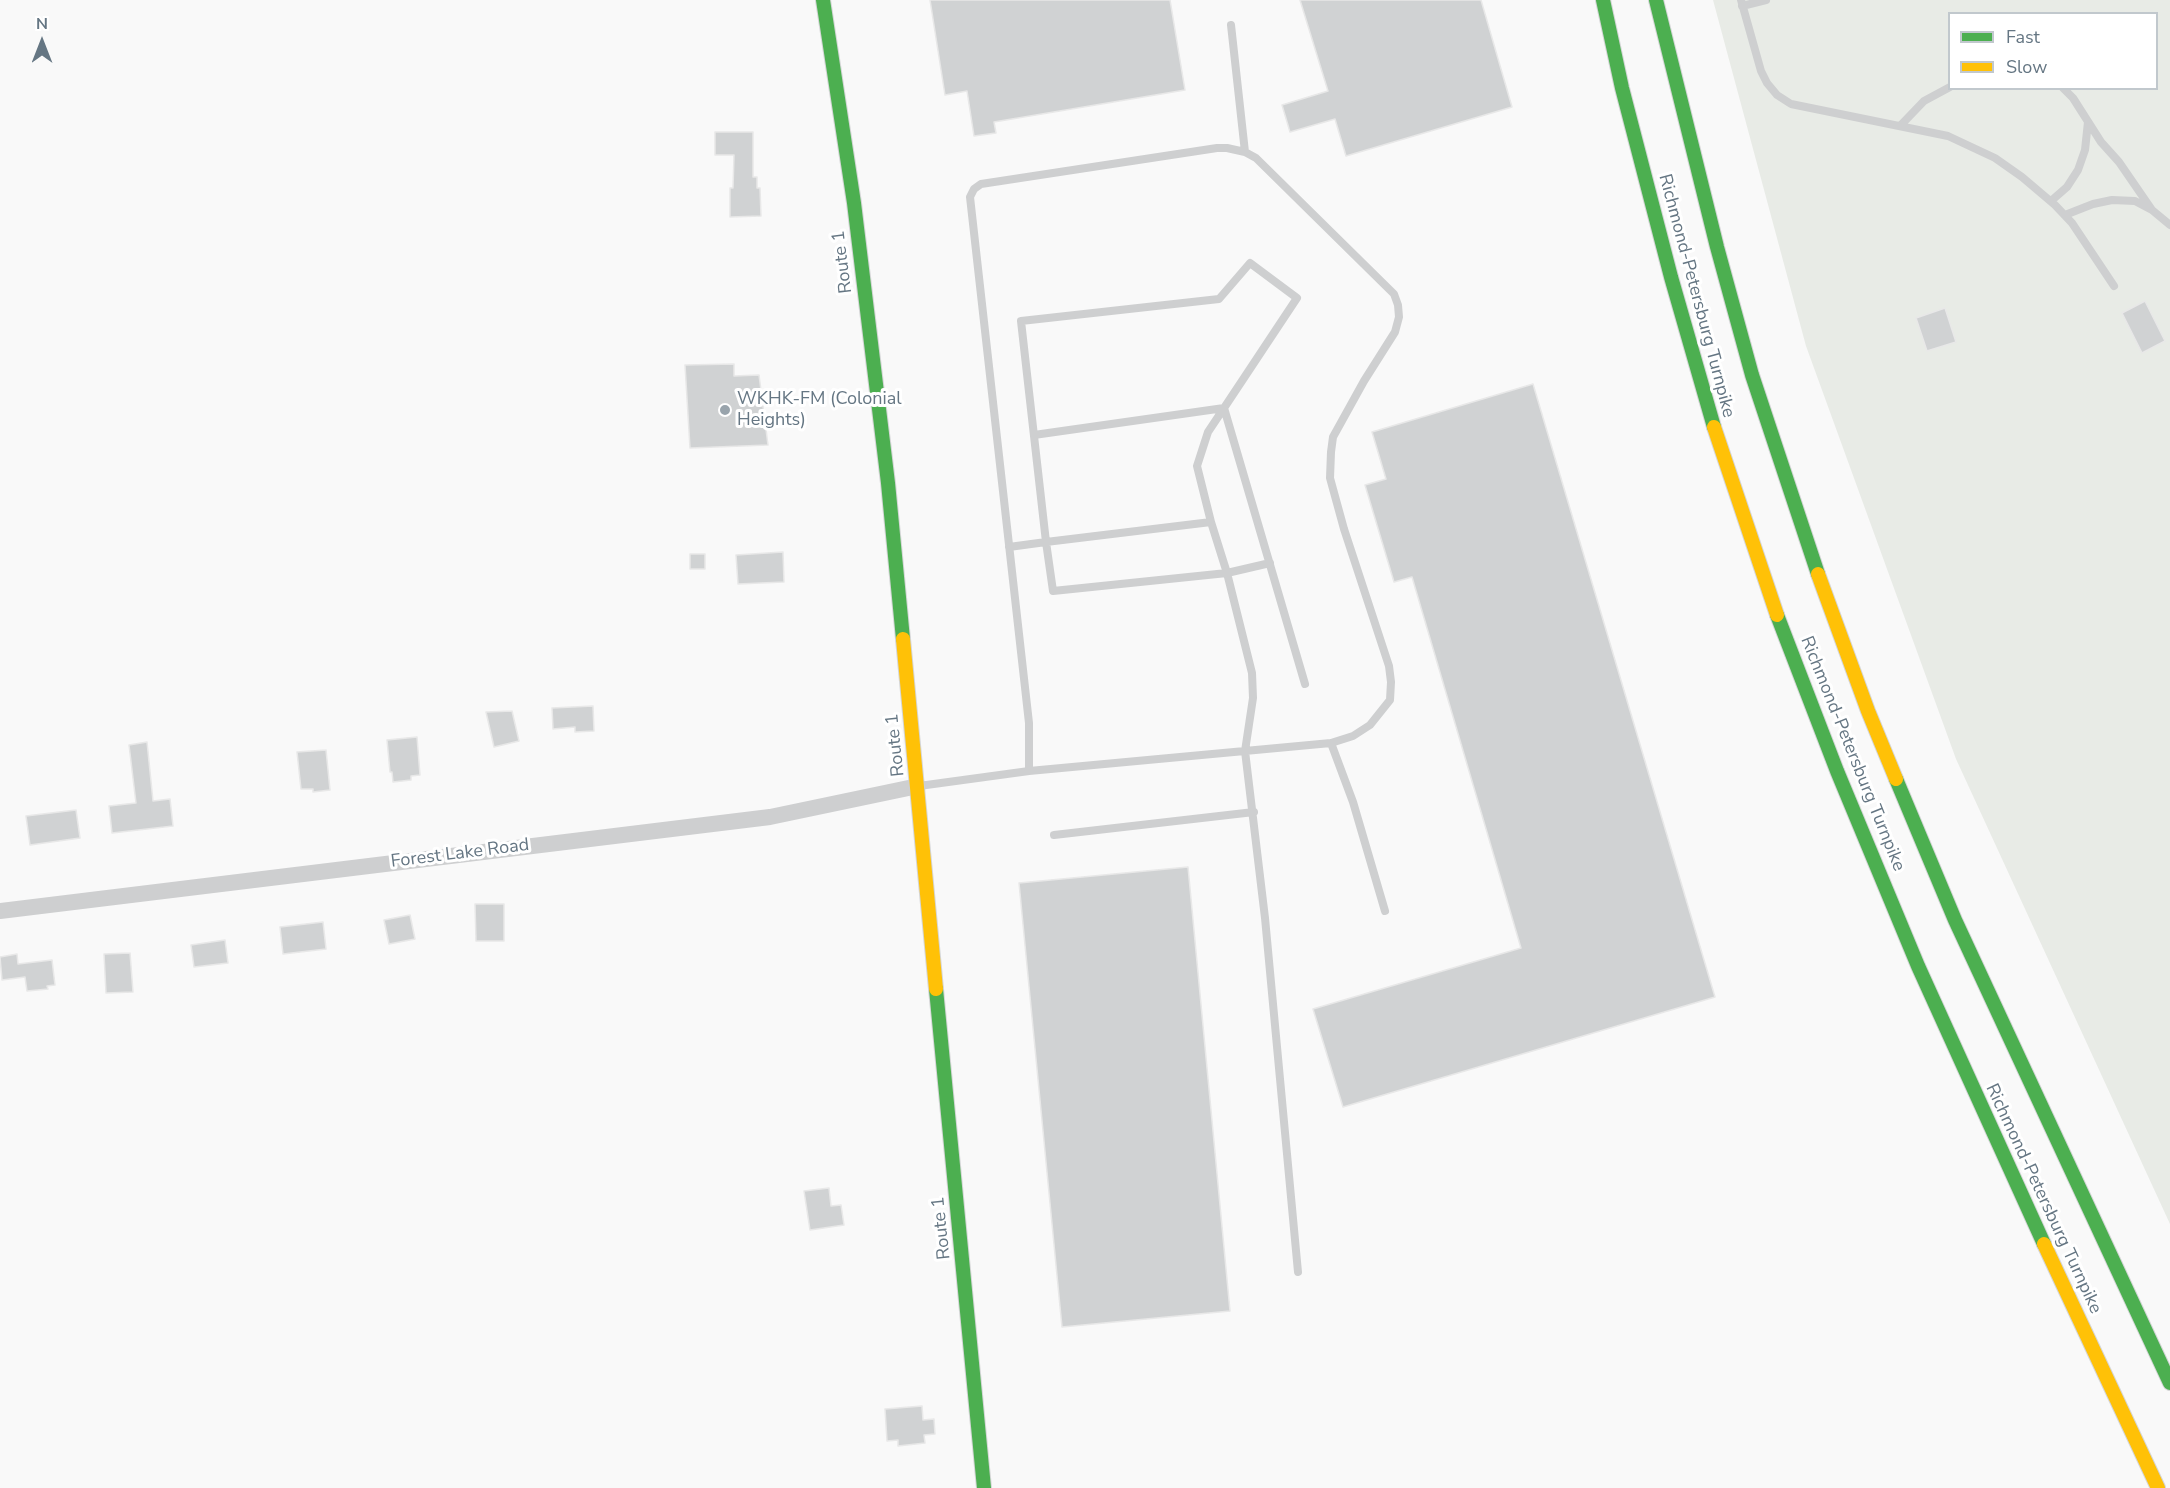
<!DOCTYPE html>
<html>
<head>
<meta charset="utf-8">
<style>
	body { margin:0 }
	#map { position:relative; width:2170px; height:1488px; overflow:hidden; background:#f9f9f9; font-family:"Nunito Sans",sans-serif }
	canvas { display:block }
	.legend { position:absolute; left:1948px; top:12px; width:210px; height:78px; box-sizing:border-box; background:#fff; border:2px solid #c1c8cd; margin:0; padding:8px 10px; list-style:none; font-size:18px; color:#657683 }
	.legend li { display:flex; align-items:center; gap:12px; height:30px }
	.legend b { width:30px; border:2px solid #c1c8cd }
	.north { position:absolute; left:12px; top:12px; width:60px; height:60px; -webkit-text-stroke:4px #fff; paint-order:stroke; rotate:0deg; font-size:16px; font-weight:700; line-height:24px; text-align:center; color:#657683 }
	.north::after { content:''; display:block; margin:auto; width:21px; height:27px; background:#657683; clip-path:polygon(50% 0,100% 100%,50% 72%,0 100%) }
</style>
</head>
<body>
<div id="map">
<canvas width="2170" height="1488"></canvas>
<ul class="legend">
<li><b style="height:8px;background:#4caf50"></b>Fast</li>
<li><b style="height:8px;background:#ffc107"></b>Slow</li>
</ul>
<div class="north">N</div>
</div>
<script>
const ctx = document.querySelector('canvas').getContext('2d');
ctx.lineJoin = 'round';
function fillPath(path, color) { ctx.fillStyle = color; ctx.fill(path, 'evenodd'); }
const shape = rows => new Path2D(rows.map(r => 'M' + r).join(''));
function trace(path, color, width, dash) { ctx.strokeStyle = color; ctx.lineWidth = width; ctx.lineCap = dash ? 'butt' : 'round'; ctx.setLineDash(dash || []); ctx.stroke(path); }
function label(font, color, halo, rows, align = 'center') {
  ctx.font = font + ' "Nunito Sans",sans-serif'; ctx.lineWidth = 6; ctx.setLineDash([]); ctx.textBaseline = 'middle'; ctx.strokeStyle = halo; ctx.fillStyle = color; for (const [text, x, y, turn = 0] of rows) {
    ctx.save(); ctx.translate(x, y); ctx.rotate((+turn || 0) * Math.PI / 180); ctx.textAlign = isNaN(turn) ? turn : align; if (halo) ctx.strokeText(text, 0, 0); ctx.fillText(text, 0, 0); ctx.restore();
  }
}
fillPath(shape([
	[1713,0,2170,0,2170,1224,1956,759,1806,346],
	[1950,14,2156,14,2156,88,1950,88]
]), '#e8ebe6');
const building = shape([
	[930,0,1170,0,1185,90,994,122,996,133,974,136,967,91,945,95,930,0],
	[1300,0,1481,0,1512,107,1346,156,1335,119,1290,132,1282,105,1328,91,1300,0],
	[715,132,753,132,753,177,757,177,757,188,760,188,761,216,730,217,730,188,733,188,734,155,715,155,715,132],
	[2145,301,2165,341,2142,353,2122,313,2145,301],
	[1945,308,1956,342,1927,351,1916,318,1945,308],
	[734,364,734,376,759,375,768,445,690,448,685,365,734,364],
	[1533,384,1715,997,1343,1107,1313,1009,1521,948,1412,577,1394,582,1365,485,1386,479,1372,432,1533,384],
	[783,552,784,582,738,584,736,555,783,552],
	[690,554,705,554,705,569,690,569,690,554],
	[593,706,594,731,575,732,575,727,553,729,552,708,593,706],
	[512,711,519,741,494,747,486,712,512,711],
	[417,737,420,775,411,776,411,780,393,782,392,772,390,772,387,740,417,737],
	[147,742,153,801,170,799,173,826,112,833,109,806,136,803,129,745,147,742],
	[326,750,330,790,313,792,313,789,301,789,297,752,326,750],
	[76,810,80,838,30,845,26,816,76,810],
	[1188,867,1230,1311,1062,1327,1019,883,1188,867],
	[475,904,504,904,504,941,476,941,475,904],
	[410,915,415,939,389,944,384,920,410,915],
	[323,922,326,949,283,954,280,927,323,922],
	[225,940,228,963,194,967,191,945,225,940],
	[130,953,133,992,106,993,104,954,130,953],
	[17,954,18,964,52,960,55,985,47,986,48,989,27,991,25,977,2,980,0,957,17,954],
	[829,1188,831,1206,841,1205,844,1225,810,1230,804,1191,829,1188],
	[922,1406,923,1420,934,1419,935,1434,924,1435,925,1443,898,1446,898,1440,887,1441,885,1409,922,1406]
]);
fillPath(building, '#d0d2d3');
trace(building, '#e8e8e8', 1.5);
const fast = shape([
	[823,0,854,203,888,483,903,639],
	[1603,0,1622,88,1671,277,1714,427],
	[1656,0,1717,247,1752,375,1818,574],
	[1777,615,1837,771,1918,966,2044,1244],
	[1896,779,1955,920,2170,1383],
	[936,989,984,1488]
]);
const slow = shape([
	[1714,427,1777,615],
	[1818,574,1868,711,1896,779],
	[903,639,936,989],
	[2044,1244,2158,1488]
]);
trace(fast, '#d5d6d7', 16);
trace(slow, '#d5d6d7', 16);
trace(shape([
	[1741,0,1761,71,1767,83,1777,95,1791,104,1948,136,1995,158,2022,177,2055,205,2072,223,2114,286],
	[1742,6,1766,0],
	[1231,25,1245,152],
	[2063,88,2073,98,2101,142,2119,162,2152,210],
	[1900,126,1924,101,1950,87],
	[2051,201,2067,187,2078,170,2085,150,2088,122],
	[2065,215,2093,204,2112,200,2135,201,2152,210,2170,225],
	[1224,408,1208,432,1197,466,1211,522,1046,542,1053,591,1227,573,1252,673,1253,698,1245,751,1265,918,1298,1272],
	[1034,435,1224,408],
	[1211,522,1227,573,1270,563],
	[1009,547,1046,542,1021,321,1219,299,1250,263,1297,298,1224,408,1305,684],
	[1331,743,1353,802,1385,911],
	[919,786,1029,771,1331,743,1353,736,1370,725,1390,700,1391,682,1389,666,1344,529,1330,478,1331,452,1333,437,1364,381,1395,332,1399,317,1398,305,1394,294,1256,158,1245,152,1227,148,1217,148,981,184,974,189,970,197,1029,723,1029,771],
	[1054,835,1254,812]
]), '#cecfd0', 8);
trace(shape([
	[0,911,770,817,918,786]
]), '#cecfd0', 16);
trace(fast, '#4caf50', 14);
trace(slow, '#ffc107', 14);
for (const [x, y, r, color] of [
	[725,410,6,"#99a4ac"]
]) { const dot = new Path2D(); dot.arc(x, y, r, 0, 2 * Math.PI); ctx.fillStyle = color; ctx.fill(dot); trace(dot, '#fff', 2); }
label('18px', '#657683', '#fff', [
	["Route 1",843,262,-97],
	["Richmond-Petersburg Turnpike",1696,296,75],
	["Route 1",896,745,-96],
	["Richmond-Petersburg Turnpike",1852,754,68],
	["Forest Lake Road",460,854,-7],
	["Richmond-Petersburg Turnpike",2043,1199,65],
	["Route 1",942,1228,-96]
]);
label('18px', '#657683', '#fff', [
	["WKHK-FM (Colonial",737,400],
	["Heights)",737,421]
], 'left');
</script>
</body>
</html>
